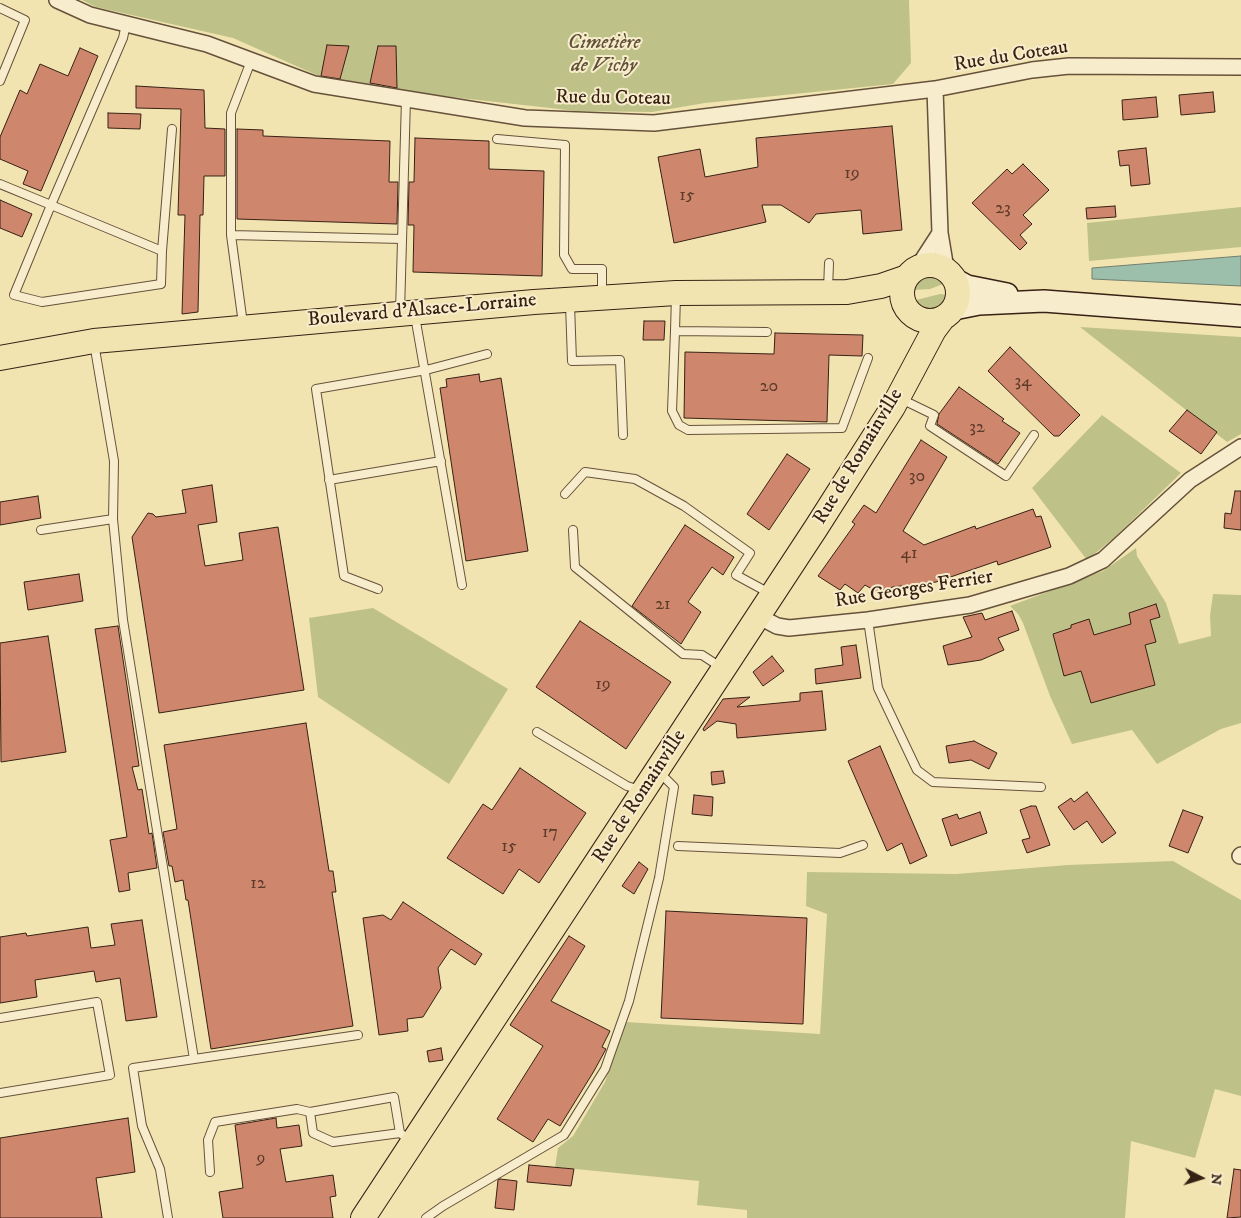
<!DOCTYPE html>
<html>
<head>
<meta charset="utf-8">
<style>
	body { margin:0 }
	#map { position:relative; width:1241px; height:1218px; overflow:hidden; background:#f2e4b1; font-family:"IM FELL DW Pica",serif }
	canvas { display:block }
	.north { position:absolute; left:1176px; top:1153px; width:50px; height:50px; -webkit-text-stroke:4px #f7edcc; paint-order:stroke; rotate:95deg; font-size:14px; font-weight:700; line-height:20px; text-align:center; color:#372014 }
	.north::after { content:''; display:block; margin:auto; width:18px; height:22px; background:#372014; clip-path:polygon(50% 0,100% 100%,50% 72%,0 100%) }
</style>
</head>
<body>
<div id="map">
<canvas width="1241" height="1218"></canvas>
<div class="north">N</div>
</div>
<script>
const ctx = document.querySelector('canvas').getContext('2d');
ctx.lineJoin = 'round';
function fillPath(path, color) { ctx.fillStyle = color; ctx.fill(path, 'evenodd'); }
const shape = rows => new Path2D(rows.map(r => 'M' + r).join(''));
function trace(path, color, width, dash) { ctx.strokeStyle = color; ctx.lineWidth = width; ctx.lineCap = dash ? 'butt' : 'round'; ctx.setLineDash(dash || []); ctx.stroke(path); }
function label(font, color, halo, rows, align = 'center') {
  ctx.font = font + ' "IM FELL DW Pica",serif'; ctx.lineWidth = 4; ctx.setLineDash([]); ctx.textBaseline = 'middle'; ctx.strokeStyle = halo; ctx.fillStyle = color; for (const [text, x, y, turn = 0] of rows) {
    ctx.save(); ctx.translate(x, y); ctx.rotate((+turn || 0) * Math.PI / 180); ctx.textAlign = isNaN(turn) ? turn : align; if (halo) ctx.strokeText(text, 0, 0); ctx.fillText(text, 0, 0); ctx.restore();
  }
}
fillPath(shape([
	[82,0,909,0,911,63,893,84,705,103,652,112,577,111,397,91,339,82,321,77,233,38,96,7],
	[1241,207,1241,247,1089,261,1087,223],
	[927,275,938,276,946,283,930,289,914,290,917,281],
	[940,294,949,295,948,299,939,308,933,310,923,308,916,300],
	[1080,327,1241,337,1241,434,1227,442],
	[1102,415,1181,473,1115,537,1087,560,1032,488],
	[1136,548,1137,556,1166,603,1179,644,1211,636,1210,616,1213,594,1241,595,1241,723,1221,729,1157,764,1132,730,1072,744,1050,696,1023,623,1018,614,1010,606,1103,571],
	[373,608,508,689,449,784,318,697,309,618],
	[1173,861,1241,900,1241,1096,1215,1089,1195,1158,1131,1141,1125,1218,747,1218,747,1210,697,1205,699,1181,555,1167,558,1148,573,1136,605,1082,626,1022,820,1034,827,914,806,906,807,872,956,874,1068,865]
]), '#bfc288');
const water = shape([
	[1241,256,1241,286,1092,279,1092,268,1241,256]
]);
fillPath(water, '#9bbfaa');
trace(water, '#737f6e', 1);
const building = shape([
	[327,45,349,46,340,79,321,76,327,45],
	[378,46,396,46,397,88,370,83,378,46],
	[80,48,98,56,41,191,23,184,28,171,0,159,0,137,20,90,27,94,40,64,68,76,80,48],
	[136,86,204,90,205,128,225,129,225,176,204,176,203,215,200,215,198,312,182,314,185,215,178,215,181,109,136,108,136,86],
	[1213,92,1215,112,1181,115,1179,95,1213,92],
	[1156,97,1158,117,1123,120,1122,100,1156,97],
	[108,113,141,114,140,129,108,128,108,113],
	[892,126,902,230,863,234,861,210,816,214,809,223,781,205,762,205,766,222,674,243,658,157,700,149,705,177,758,167,756,138,892,126],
	[237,129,263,130,263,136,390,141,389,182,398,182,397,224,237,219,237,129],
	[415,138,489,141,489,169,544,171,542,276,413,272,414,225,408,225,409,182,414,182,415,138],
	[1146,148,1150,184,1131,186,1129,165,1120,166,1118,151,1146,148],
	[1023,164,1049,190,1023,215,1032,224,1020,235,1027,243,1020,250,972,203,1007,169,1012,174,1023,164],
	[0,200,32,214,22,237,0,228,0,200],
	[1115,206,1116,217,1087,219,1086,208,1115,206],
	[644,321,665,321,664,340,643,340,644,321],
	[775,333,863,335,862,356,829,355,827,422,684,418,685,352,774,354,775,333],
	[1010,347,1080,415,1059,436,1054,436,988,371,1010,347],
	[479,374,480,382,501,378,528,551,466,561,440,388,447,387,446,379,479,374],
	[959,387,1004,419,1002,421,1020,433,998,464,937,424,939,414,959,387],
	[1187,410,1217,432,1201,454,1169,431,1187,410],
	[921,440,947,457,903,531,924,545,975,526,976,529,1033,509,1036,517,1041,516,1051,547,998,565,997,561,936,582,892,587,886,597,865,585,858,593,845,584,840,590,818,576,855,524,852,522,864,505,876,513,921,440],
	[787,454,810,469,769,530,747,514,787,454],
	[212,485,217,522,198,525,205,566,243,560,239,533,278,527,304,690,159,713,132,537,148,513,153,514,156,517,186,513,182,490,212,485],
	[1235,491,1241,491,1241,530,1224,528,1225,513,1231,514,1235,491],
	[38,496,41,518,0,525,0,502,38,496],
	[685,525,734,557,723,575,712,567,688,602,701,612,681,644,632,606,685,525],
	[79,574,83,601,28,610,24,582,79,574],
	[1156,604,1160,617,1150,620,1156,642,1145,645,1155,685,1091,703,1081,671,1064,676,1053,634,1071,628,1071,625,1089,619,1094,635,1131,624,1129,613,1156,604],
	[1012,611,1019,630,998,638,1004,650,981,660,948,665,943,646,972,637,963,617,982,613,985,620,1012,611],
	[580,621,671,682,626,749,536,687,580,621],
	[118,626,139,766,132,767,138,790,142,789,149,834,152,833,157,868,128,873,130,890,119,892,110,840,127,837,95,629,118,626],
	[48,636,66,752,1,762,0,643,48,636],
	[856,645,861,678,816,684,815,669,843,665,841,647,856,645],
	[772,656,784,671,763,686,753,672,772,656],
	[822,691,826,730,737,738,736,724,717,721,704,731,703,729,723,699,750,697,737,707,800,701,800,693,822,691],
	[306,723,329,871,333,871,336,892,332,892,353,1026,211,1049,188,900,186,900,183,880,175,882,172,866,169,866,163,832,177,829,164,745,306,723],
	[974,741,997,753,989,769,971,760,949,763,946,746,974,741],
	[880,746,927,856,910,864,902,843,887,851,848,761,880,746],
	[520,768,586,813,539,883,519,869,503,894,447,858,483,804,492,810,520,768],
	[723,771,725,783,712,785,711,772,723,771],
	[1087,792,1116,833,1102,843,1087,821,1074,830,1058,807,1071,798,1074,802,1087,792],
	[694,795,713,797,712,816,692,814,694,795],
	[1031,806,1036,806,1050,845,1027,853,1022,840,1030,838,1020,810,1031,806],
	[1183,810,1203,817,1188,853,1169,846,1183,810],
	[980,812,987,833,951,846,942,819,957,814,959,819,980,812],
	[639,862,648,869,634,894,622,886,639,862],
	[403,902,482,954,475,965,451,949,438,968,441,988,423,1017,407,1019,408,1031,379,1035,363,918,383,915,391,920,403,902],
	[666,911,807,918,803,1024,661,1018,666,911],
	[142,920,157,1017,126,1021,120,978,96,982,94,971,35,980,37,997,0,1003,0,937,26,933,27,936,88,927,91,948,115,945,111,924,142,920],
	[569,936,585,946,551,1001,610,1031,602,1047,606,1049,594,1071,560,1126,548,1119,533,1142,497,1119,543,1046,510,1025,569,936],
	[441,1048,443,1060,429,1062,427,1051,441,1048],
	[128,1118,135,1172,96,1178,102,1218,0,1218,0,1138,128,1118],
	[276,1118,277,1128,299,1125,302,1146,280,1149,286,1182,333,1175,336,1196,330,1197,333,1218,223,1218,219,1192,243,1188,235,1125,276,1118],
	[529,1165,574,1169,571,1186,527,1182,529,1165],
	[1234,1169,1241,1170,1241,1217,1227,1218,1234,1169],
	[500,1179,517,1181,514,1210,495,1208,498,1180,500,1179]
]);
fillPath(building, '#ce876d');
trace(building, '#372014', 1);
const lane = shape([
	[0,8,25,20,0,81],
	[497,139,565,145,564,255,572,269,602,269,602,295],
	[0,184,51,205,162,251,161,284,42,302,14,295,51,205,123,38,126,24],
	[231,235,402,239],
	[162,251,172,129],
	[828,290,829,263],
	[676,295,675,331,767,332],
	[570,304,572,361,620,360,623,435],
	[400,312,406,99],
	[415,316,462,585],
	[243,324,231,235,231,113,251,61],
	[675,331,672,411,679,425,688,430,842,428,868,358],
	[899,398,934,415,930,426,1006,476,1034,435],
	[329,480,441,461],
	[565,494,585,472,635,479,684,506,750,553,736,575,771,594],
	[113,519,123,620,194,1059],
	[41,530,113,519,114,461,94,343],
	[573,530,575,567,683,654,702,655,722,668],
	[378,589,344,576,316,389,426,370,487,354],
	[868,620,878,688,917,770,933,782,1041,787],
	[537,732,627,786,640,790],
	[678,846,840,853,863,845],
	[0,1018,97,1002,110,1075,0,1093],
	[400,1133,394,1097,310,1112,313,1133,333,1142,400,1133,411,1141],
	[210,1172,208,1140,215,1122,297,1109,310,1112],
	[168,1218,160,1169,142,1126,133,1068,358,1035],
	[426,1218,443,1206,564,1135,605,1069,629,1001,659,878,674,787,659,772]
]);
const street = shape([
	[57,0,90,15,207,44,314,84,525,118,654,123,935,89,1032,70,1069,66,1241,67],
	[935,89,940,233,946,269],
	[918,267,940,233],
	[758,616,777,626,789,628,868,620,970,605,1069,576,1103,560,1190,480,1241,447],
	[1240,856,1241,855]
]);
const secondary = shape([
	[956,280,967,286,1007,294],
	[954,309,979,304,1044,301,1241,316]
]);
const primary = shape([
	'902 293a28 28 0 1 1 56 0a28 28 0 1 1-56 0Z',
	[0,358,94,341,534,302,676,293,847,292,881,286,907,277],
	[363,1218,816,528,893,407,934,330,943,318]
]);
trace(lane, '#66513b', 10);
trace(street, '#66513b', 18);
trace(secondary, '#372014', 24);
trace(primary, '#372014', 26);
trace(lane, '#f7edcc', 8);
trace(street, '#f7edcc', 15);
trace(secondary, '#f7edcc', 21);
trace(primary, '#f2e4b1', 24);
label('18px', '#5d3a2a', null, [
	["19",852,174],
	["15",687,196],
	["23",1003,209],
	["34",1023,382],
	["20",769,387],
	["32",977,428],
	["30",917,477],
	["41",909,554],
	["21",663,605],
	["19",603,685],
	["17",550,833],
	["15",509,847],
	["12",258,884],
	["9",261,1159]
]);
label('italic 20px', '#605137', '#f7edcc', [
	["Cimetière",604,44],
	["de Vichy",604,67]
]);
label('20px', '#372014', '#f7edcc', [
	["Rue du Coteau",1011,57,-9],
	["Rue du Coteau",613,99,1],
	["Boulevard d'Alsace-Lorraine",422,311,-5],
	["Rue de Romainville",859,457,-59],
	["Rue Georges Ferrier",914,590,-9],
	["Rue de Romainville",640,797,-57]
]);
</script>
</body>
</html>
